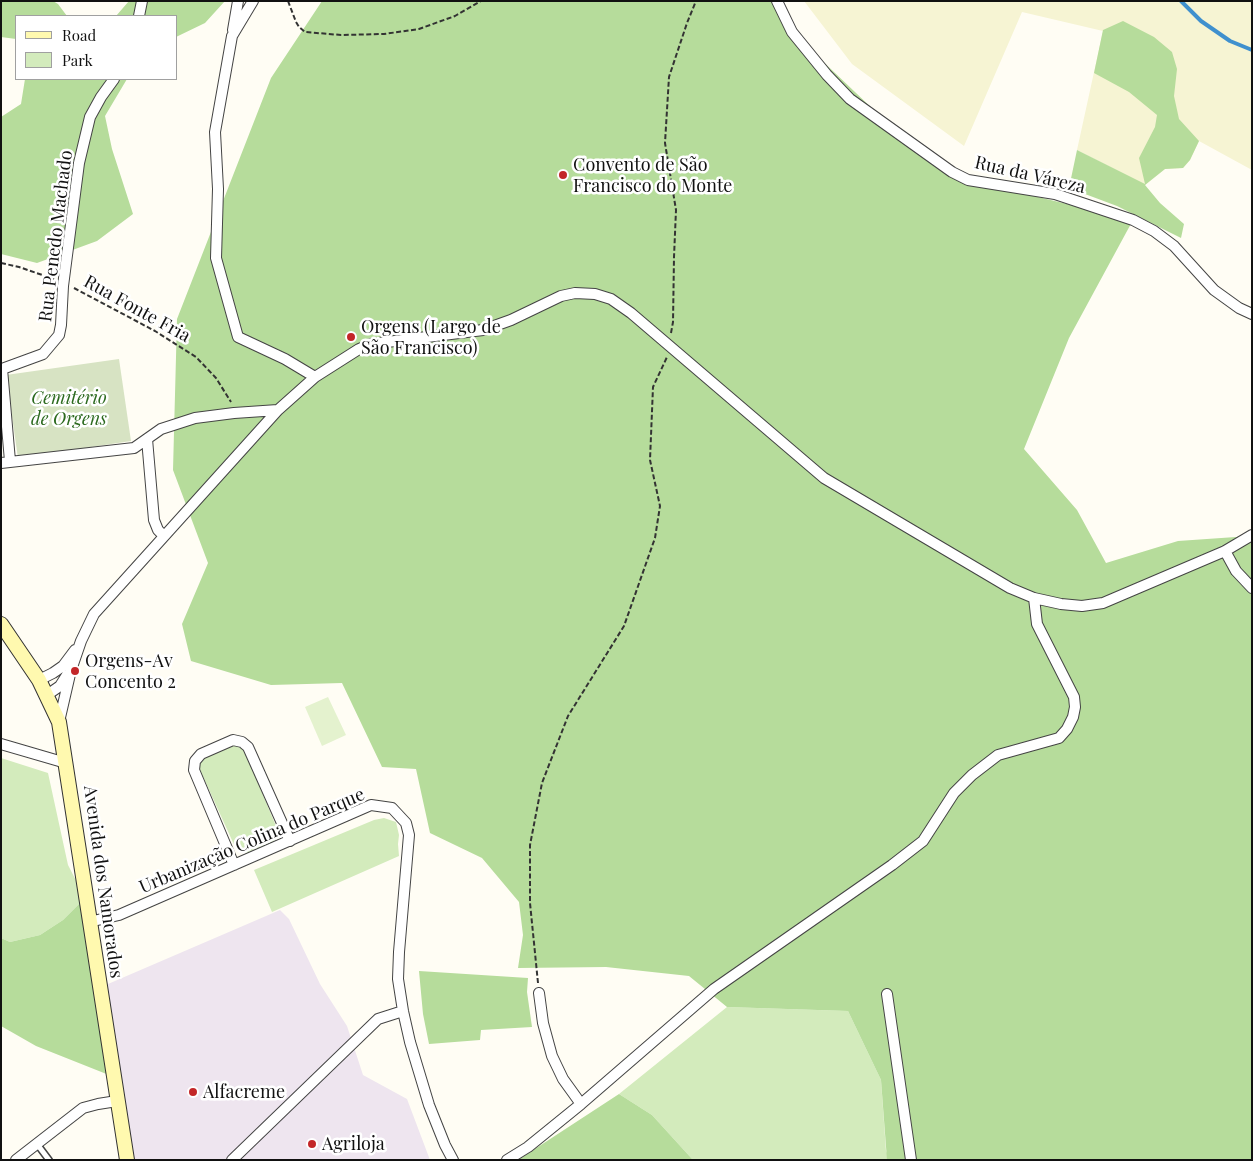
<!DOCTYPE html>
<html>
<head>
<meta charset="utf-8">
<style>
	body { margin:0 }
	#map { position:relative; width:1253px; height:1161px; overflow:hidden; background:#fffdf4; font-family:"Playfair Display",serif }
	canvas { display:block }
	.frame { position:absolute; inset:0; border:2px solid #111; pointer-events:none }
	.legend { position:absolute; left:15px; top:15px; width:162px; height:65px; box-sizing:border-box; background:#fff; border:1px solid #a0a0a0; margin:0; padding:6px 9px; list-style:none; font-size:15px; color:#111 }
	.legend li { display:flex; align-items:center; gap:10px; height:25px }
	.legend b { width:25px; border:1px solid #a0a0a0 }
</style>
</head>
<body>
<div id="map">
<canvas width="1253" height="1161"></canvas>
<div class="frame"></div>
<ul class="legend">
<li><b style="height:6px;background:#fff9af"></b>Road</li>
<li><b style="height:14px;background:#d3ebbc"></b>Park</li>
</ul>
</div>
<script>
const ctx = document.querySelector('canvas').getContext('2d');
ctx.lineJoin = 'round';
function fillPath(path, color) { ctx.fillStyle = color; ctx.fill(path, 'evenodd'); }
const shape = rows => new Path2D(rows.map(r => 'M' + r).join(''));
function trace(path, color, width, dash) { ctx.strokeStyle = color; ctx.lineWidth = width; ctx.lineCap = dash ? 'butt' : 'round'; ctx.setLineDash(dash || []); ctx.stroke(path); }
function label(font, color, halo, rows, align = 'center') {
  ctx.font = font + ' "Playfair Display",serif'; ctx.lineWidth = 5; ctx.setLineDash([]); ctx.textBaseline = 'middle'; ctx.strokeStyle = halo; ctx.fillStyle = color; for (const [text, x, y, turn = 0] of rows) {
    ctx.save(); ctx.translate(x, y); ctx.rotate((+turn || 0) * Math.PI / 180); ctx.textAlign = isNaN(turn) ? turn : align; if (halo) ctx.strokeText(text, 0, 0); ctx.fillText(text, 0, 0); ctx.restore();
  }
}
fillPath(shape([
	[280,910,289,919,320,984,347,1026,363,1075,407,1099,430,1160,127,1160,96,967,108,984]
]), '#eee5ef');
fillPath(shape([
	[804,1,1252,1,1252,170,1199,141,1190,160,1183,168,1165,169,1145,185,1077,150,1103,31,1022,12,964,146,852,64]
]), '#f6f4d3');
fillPath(shape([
	[232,746,238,746,244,749,278,831,278,837,274,841,246,853,241,852,236,849,200,770,200,763,204,758],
	[1,758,48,773,68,865,85,898,63,920,40,935,10,942,1,938],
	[384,818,396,822,399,835,398,844,399,856,272,912,254,870,374,820],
	[727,1007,848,1011,881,1080,886,1151,891,1160,693,1160,652,1115,619,1094]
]), '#d3ebbc');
fillPath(shape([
	[1,1,53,1,58,4,67,16,16,16,16,39,1,37],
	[129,1,225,1,205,23,176,37,176,16,116,16],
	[322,1,779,1,792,32,898,133,968,180,1133,220,1069,338,1024,449,1077,510,1106,563,1178,541,1250,536,1252,537,1252,1160,887,1160,881,1080,848,1011,727,1007,689,976,606,967,518,968,523,935,519,902,482,858,430,833,416,769,382,767,342,683,271,685,191,661,182,624,208,563,173,470,177,319,271,78],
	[1123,21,1154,37,1172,52,1177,69,1174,96,1179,119,1199,141,1190,160,1183,168,1165,169,1145,185,1160,203,1184,224,1181,238,1117,206,1069,188,1077,150,1145,184,1139,158,1155,127,1157,115,1129,92,1094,73,1103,30],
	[25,79,127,79,105,116,112,149,133,214,97,241,37,263,1,254,1,117,21,104],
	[85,898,114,1077,36,1046,1,1026,1,938,10,942,40,935,63,920],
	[419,971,528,978,527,992,532,1027,481,1030,480,1040,429,1044,423,1014],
	[619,1094,652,1115,693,1160,518,1160]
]), '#b6dc9b');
fillPath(shape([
	[119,359,131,441,18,458,6,375]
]), '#d7e3c3');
fillPath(shape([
	[328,697,346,735,322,746,305,707]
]), '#e4f2ce');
trace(shape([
	[1181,1,1201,21,1230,41,1252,50]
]), '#3f90ce', 4);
const lane = shape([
	[37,1144,49,1160]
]);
const street = shape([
	[253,1,232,36,215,132,218,189,216,258,238,337,285,359,315,377],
	[777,1,792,32,827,75,850,99,952,172,968,180,1055,194,1133,220,1154,231,1174,246,1214,290,1239,308,1252,314],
	[139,16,142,1],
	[233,30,238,1],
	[147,439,154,520,158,530,164,536],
	[10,461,2,369,43,354,59,335,61,325,63,286,79,163,90,117,101,97,114,79],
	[1,463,134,448,161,429,195,418,234,413,278,410],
	[1225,551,1236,571,1252,588],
	[39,680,53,673,63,666,75,650],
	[47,695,60,686,67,675],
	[59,722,71,670,81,641,94,614,278,410,315,377,359,349,371,344,483,330,511,320,561,296,575,293,595,294,611,299,631,313,824,478,1010,588,1034,598,1061,604,1082,606,1103,603,1225,551,1252,535],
	[1,744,66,763],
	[234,865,194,770,195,761,201,754,233,740,242,742,248,747,290,841],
	[89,922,119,915,371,805,392,808,406,823,409,835,399,952,398,979,403,1011,410,1042,429,1105,445,1145,453,1160],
	[539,993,543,1023,552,1056,563,1079,581,1104],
	[887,994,911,1160],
	[16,1160,83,1108,98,1104,117,1101],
	[232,1160,378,1019,403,1011],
	[507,1160,528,1147,581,1104,714,989,892,865,923,841,954,793,972,775,998,755,1059,738,1067,729,1073,717,1075,707,1074,697,1037,624,1034,598]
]);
const secondary = shape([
	[1,624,39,680,59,722,127,1160]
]);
trace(lane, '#444', 8);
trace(street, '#444', 12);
trace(secondary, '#333', 16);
trace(shape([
	[288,1,296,22,299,27,305,32,341,35,384,34,419,29,455,16,481,1],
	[1,263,19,267,54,279],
	[74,288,155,331,196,357,216,378,231,402],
	[671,333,673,322,674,257,676,210,665,143,669,77,687,23,696,1],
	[538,983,530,903,530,845,542,783,568,716,624,626,655,538,660,506,650,460,653,387,667,357]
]), '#333', 2, [5, 2.5]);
trace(lane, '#fff', 5);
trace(street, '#fff', 10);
trace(secondary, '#fff9af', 14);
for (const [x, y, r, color] of [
	[563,175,5,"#c32628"],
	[351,337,5,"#c32628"],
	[75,671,5,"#c32628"],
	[193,1092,5,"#c32628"],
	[312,1144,5,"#c32628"]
]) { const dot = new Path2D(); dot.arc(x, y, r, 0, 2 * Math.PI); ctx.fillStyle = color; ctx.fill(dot); trace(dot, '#fff', 2); }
label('18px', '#111', '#fff', [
	["Convento de São",573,165],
	["Francisco do Monte",573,186],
	["Orgens (Largo de",361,327],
	["São Francisco)",361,348],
	["Orgens-Av",85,661],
	["Concento 2",85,682],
	["Alfacreme",203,1092],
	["Agriloja",322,1144]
], 'left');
label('18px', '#111', '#fff', [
	["Rua da Váreza",1030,175,13],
	["Rua Penedo Machado",56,236,-83],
	["Rua Fonte Fria",137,309,29],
	["Urbanização Colina do Parque",252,841,-23],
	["Avenida dos Namorados",103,882,82]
]);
label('italic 18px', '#2c6a1f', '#fff', [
	["Cemitério",69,398],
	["de Orgens",69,419]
]);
</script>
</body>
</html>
